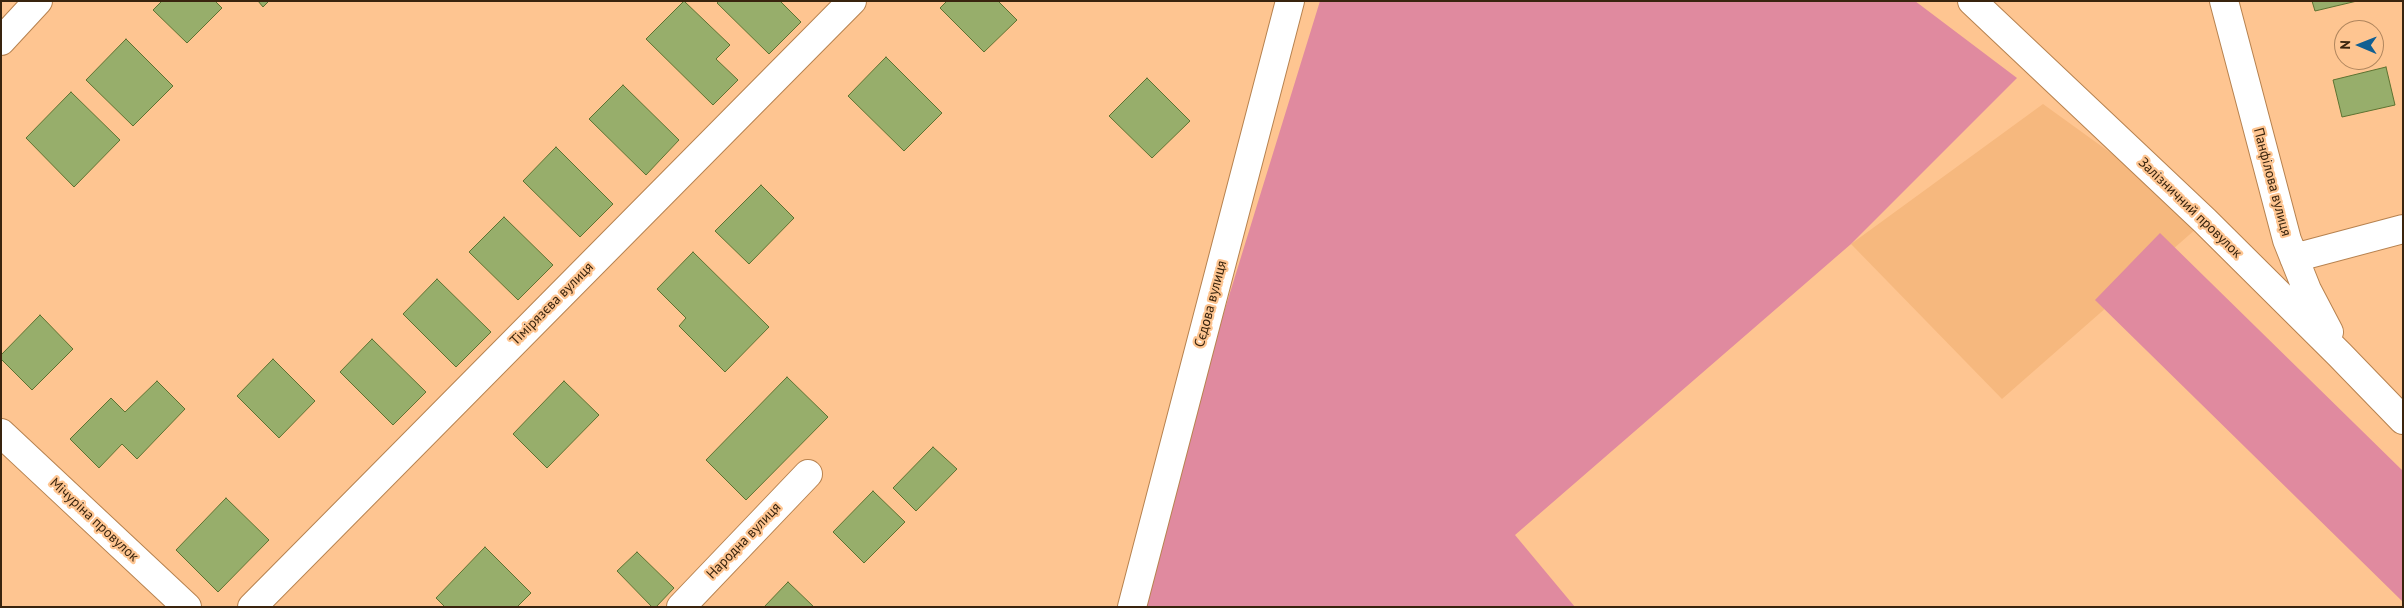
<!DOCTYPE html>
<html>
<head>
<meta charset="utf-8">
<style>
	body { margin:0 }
	#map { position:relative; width:2404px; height:608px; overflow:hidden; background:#fec591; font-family:"PT Sans",sans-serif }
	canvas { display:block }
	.frame { position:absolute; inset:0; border:2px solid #39240e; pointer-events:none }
	.north { position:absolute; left:2334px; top:20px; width:50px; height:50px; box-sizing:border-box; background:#fec591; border:1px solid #af855d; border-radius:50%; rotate:271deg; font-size:14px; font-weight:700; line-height:20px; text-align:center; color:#39240e }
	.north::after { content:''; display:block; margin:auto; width:18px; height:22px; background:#115f92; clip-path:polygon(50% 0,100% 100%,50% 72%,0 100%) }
</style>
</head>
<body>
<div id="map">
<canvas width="2404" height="608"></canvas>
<div class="frame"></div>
<div class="north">N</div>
</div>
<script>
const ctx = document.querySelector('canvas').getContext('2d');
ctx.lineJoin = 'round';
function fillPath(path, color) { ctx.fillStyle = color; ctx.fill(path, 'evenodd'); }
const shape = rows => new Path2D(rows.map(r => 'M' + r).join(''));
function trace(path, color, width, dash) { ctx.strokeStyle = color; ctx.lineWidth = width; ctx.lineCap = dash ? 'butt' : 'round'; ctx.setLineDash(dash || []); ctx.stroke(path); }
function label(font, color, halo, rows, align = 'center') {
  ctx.font = font + ' "PT Sans",sans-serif'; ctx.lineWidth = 4.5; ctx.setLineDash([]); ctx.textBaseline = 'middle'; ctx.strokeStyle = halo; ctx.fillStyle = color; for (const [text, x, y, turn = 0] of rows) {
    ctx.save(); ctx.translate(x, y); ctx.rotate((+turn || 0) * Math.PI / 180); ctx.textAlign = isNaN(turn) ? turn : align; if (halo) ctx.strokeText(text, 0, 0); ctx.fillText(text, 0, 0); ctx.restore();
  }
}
fillPath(shape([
	[2043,104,2205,221,2002,399,1851,244]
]), '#f6b87e');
fillPath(shape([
	[1320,1,1915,1,2017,78,1851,244,1515,535,1575,607,1133,607],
	[2160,233,2403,471,2403,602,2095,300]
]), '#e08a9f');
const building = shape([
	[162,1,215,1,222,8,187,43,153,10,162,1],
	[258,1,269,1,263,7,258,1],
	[684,1,730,45,716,59,738,80,713,105,646,39,684,1],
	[719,1,780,1,801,22,769,54,717,3,719,1],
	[947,1,998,1,1017,20,984,52,940,8,947,1],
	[2312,1,2357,1,2315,11,2312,1],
	[126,39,173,86,133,126,86,80,126,39],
	[886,57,942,113,904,151,848,96,886,57],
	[2386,67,2395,105,2342,117,2333,80,2386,67],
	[1147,78,1190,121,1152,158,1109,116,1147,78],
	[623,85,679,140,646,175,589,119,623,85],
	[71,92,120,140,74,187,26,138,71,92],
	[556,147,613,204,580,237,523,181,556,147],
	[761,185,794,218,749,264,715,231,761,185],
	[504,217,553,265,518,300,469,252,504,217],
	[693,252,769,327,725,372,679,326,686,318,657,289,693,252],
	[437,279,491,332,456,367,403,314,437,279],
	[40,315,73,349,32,390,1,359,1,355,40,315],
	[372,339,426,392,393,425,340,372,372,339],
	[273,359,315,401,279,438,237,396,273,359],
	[787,377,828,417,746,500,706,460,787,377],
	[157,381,185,409,137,459,122,444,99,468,70,439,111,398,125,412,157,381],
	[564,381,599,415,547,468,513,434,564,381],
	[933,447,957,469,916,511,893,488,933,447],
	[873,491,905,522,864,563,833,532,873,491],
	[226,498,269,540,218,592,176,550,226,498],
	[485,547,531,593,517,607,445,607,436,598,485,547],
	[637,552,674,588,656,607,652,607,617,571,637,552],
	[788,582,814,607,764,607,788,582]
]);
fillPath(building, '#97ae6b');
trace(building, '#5d7231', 1);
const street = shape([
	[1972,1,2205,221,2340,355,2403,420],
	[2224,1,2287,240,2307,290,2329,332],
	[1,41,38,1],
	[2294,258,2403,229],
	[1,433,187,607],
	[252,607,852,1],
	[681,607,808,474],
	[1132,607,1290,1]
]);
trace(street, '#b7824f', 30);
trace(street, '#fff', 28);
label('14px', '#39240e', '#fec591', [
	["Панфілова вулиця",2272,182,75],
	["Залізничний провулок",2190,208,44],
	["Тімірязєва вулиця",552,304,-45],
	["Сєдова вулиця",1211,304,-75],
	["Мічуріна провулок",94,520,43],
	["Народна вулиця",744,541,-46]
]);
</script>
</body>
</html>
